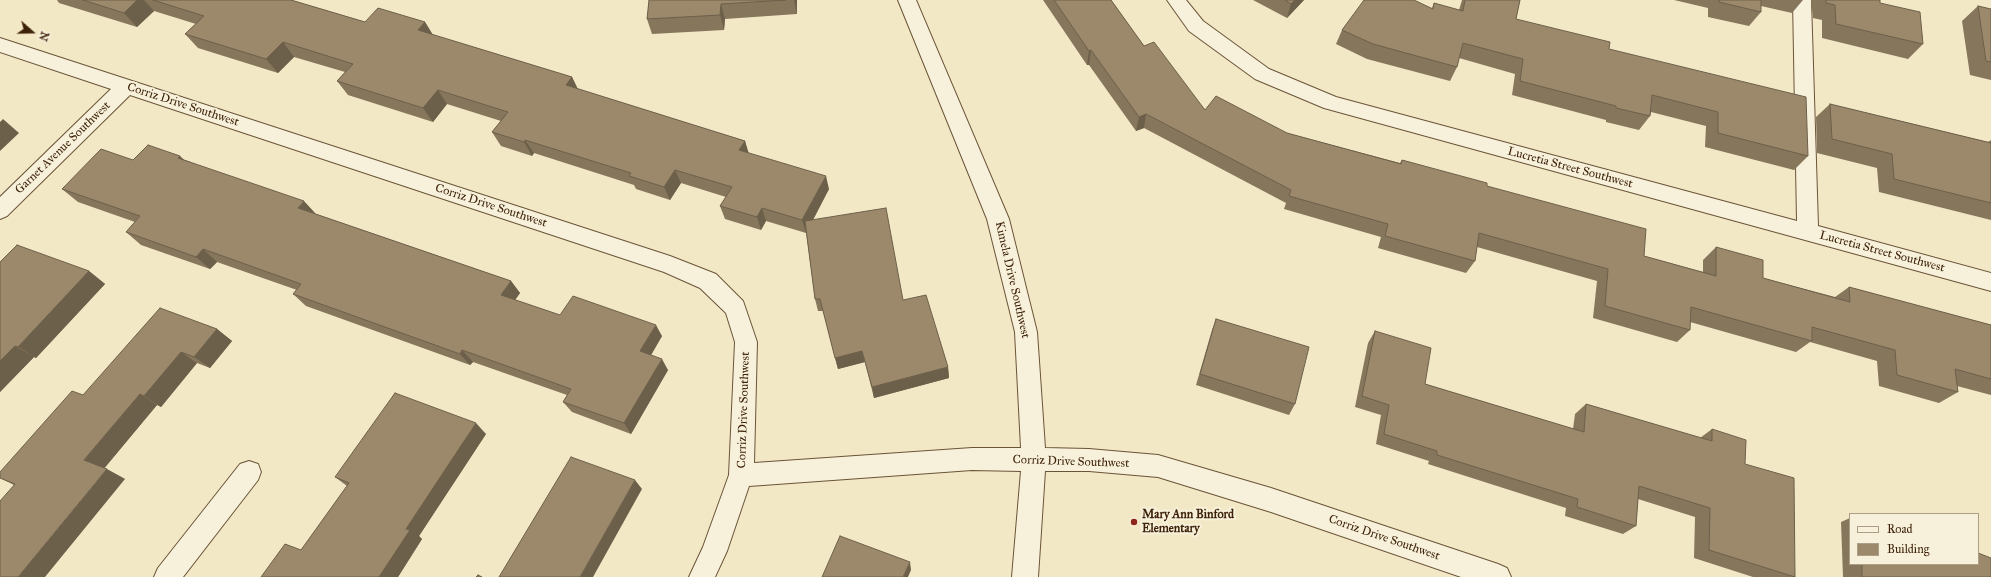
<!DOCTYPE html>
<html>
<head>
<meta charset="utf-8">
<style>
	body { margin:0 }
	#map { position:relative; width:1991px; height:577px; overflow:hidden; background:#f3e8c6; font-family:"IM FELL Great Primer",serif }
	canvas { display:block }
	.legend { position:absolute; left:1849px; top:513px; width:130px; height:52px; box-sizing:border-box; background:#f7f0da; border:1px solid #ad9e86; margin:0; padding:5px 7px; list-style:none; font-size:12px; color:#3d2209 }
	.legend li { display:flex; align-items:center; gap:8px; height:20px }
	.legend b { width:20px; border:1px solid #ad9e86 }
	.north { position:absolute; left:12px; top:12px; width:40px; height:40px; -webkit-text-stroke:3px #f7f0da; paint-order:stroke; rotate:110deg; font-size:11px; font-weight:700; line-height:16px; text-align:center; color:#3d2209 }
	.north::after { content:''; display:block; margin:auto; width:14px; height:18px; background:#3d2209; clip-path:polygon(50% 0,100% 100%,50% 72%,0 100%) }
</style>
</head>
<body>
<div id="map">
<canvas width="1991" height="577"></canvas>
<ul class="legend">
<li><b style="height:5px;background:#f7f0da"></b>Road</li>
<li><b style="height:11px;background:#9c896b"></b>Building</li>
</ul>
<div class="north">N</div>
</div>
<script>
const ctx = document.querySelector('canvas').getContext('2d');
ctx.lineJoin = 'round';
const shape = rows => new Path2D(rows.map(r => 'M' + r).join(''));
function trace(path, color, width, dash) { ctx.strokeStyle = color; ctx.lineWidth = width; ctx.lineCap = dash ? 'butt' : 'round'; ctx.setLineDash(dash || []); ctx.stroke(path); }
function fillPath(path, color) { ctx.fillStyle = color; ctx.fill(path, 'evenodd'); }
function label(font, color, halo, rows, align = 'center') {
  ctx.font = font + ' "IM FELL Great Primer",serif'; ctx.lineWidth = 4; ctx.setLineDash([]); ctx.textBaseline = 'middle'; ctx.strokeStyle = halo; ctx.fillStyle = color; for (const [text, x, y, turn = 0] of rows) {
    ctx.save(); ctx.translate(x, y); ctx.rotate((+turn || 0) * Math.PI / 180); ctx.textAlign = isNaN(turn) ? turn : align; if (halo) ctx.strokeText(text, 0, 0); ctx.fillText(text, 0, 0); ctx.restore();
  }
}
const minor = shape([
	[898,0,916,0,1009,219,1037,332,1045,448,1089,449,1158,455,1271,488,1498,564,1507,568,1511,577,1461,577,1271,512,1158,477,1089,471,1045,471,1038,577,1012,577,1021,471,972,470,749,486,727,551,715,577,689,577,703,547,729,475,735,342,726,313,700,288,664,272,130,95,7,216,0,219,0,197,111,89,0,52,0,38,670,256,716,274,743,301,757,342,754,463,972,448,1021,448,1015,332,987,219,898,0],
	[1167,0,1186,0,1203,21,1269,69,1336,97,1797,221,1793,0,1811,0,1818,226,1991,273,1991,291,1324,108,1255,79,1189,31,1167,0],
	[249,461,258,464,261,472,258,480,183,577,154,577,158,568,240,464,249,461]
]);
trace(minor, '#6a5438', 2);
fillPath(minor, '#f7f0da');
fillPath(shape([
	[57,0,291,0,365,22,425,22,433,35,572,77,578,89,745,141,748,153,829,189,813,220,903,300,948,367,949,378,874,398,865,362,838,369,823,311,818,311,815,299,806,232,806,233,766,221,761,230,725,219,720,206,726,197,681,183,670,200,636,189,634,185,534,153,532,156,501,146,492,132,501,121,447,104,433,122,348,95,337,81,345,72,294,57,278,73,198,48,185,34,196,24,154,11,137,27,59,3],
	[649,0,797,0,797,14,725,19,724,30,652,34,647,19],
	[1043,0,1111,0,1144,46,1205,110,1287,133,1400,163,1402,160,1487,186,1644,256,1703,272,1703,260,1716,247,1763,278,1835,297,1849,287,1991,325,1991,395,1957,386,1958,392,1939,403,1879,386,1877,361,1810,342,1796,352,1690,322,1690,330,1677,342,1593,318,1597,281,1477,247,1475,261,1466,273,1378,248,1381,237,1284,209,1286,203,1144,128,1136,131,1089,65,1087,65],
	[1253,0,1304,0,1287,18],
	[1462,0,1520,0,1516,19,1609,49,1808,156,1794,170,1705,147,1706,126,1651,112,1650,116,1639,130,1606,122,1606,120,1512,95,1515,74,1459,58,1457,67,1450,81,1367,59,1336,44,1342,30,1432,8,1434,3,1459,10],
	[1674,0,1803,0,1792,13,1761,6,1761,12,1749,26,1708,17,1708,8],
	[1811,0,1880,0,1880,3,1923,44,1908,59,1822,38,1822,20,1813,18],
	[1978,6,1991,9,1991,80,1970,75,1962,21],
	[1830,104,1988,142,1991,140,1991,220,1879,192,1877,168,1817,153,1816,117],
	[133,160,185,160,316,214,511,281,520,293,515,300,560,315,662,336,651,355,668,370,631,434,572,412,563,402,567,395,473,362,470,365,306,306,293,294,297,290,217,262,210,269,141,245,126,232,135,222,78,202,62,189],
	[0,262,89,271,105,284,36,358,34,357,0,392],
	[1216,319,1295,404,1289,415,1196,385,1212,330],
	[217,329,232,341,210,368,197,363,161,407,157,405,104,468,125,479,14,485,0,478,83,395],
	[1375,331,1425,384,1573,429,1575,414,1586,404,1700,438,1712,429,1745,464,1795,577,1753,577,1694,558,1695,517,1638,499,1636,526,1623,534,1565,516,1566,508,1428,464,1429,461,1376,444,1381,415,1355,407,1368,343],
	[486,434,419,536,422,539,398,577,261,577,301,550,347,486,335,477],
	[1850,518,1850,564,1978,564,1991,577,1843,577,1841,522]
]), '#86765c');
fillPath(shape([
	[137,0,144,0,154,11,137,27,124,13],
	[794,0,797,0,797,14],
	[1295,0,1304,0,1287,18,1291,4],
	[721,4,725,19,724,30,720,15],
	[425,22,434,37,418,30],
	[283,42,294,57,278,73,266,59],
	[1091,50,1089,65,1087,65,1089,51],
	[572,77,579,92,566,85],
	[438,90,447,104,433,122,423,108],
	[1146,114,1144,128,1136,131,1139,117],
	[3,119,19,133,0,151,0,122],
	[525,140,534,153,532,156,524,142],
	[745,141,749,154,739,150],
	[180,156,194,169,178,158],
	[675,170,681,183,670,200,664,187],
	[826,176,829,189,806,233,802,220],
	[304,201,316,214,298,208],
	[762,208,766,221,761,230,757,217],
	[203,249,217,262,210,269,196,257],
	[89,271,105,284,36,358,18,347],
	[511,281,520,293,510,307,501,295],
	[656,325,662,336,647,362,640,351],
	[217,329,232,341,210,368,194,357],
	[15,346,34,357,0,392,0,361],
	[462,350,473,362,470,365,460,354],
	[862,351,865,362,838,369,835,358],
	[181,352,197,363,161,407,144,396],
	[662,359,668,370,631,434,624,423],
	[948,367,949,378,874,398,872,387],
	[140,394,157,405,103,470,84,460],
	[476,423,486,434,419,536,422,539,398,577,379,577,406,529],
	[107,469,125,479,45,577,18,577],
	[635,480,642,489,593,577,580,577],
	[910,562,911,570,908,577,903,577]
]), '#6d604b');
const building = shape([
	[83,0,137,0,124,13,83,0],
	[153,0,291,0,365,22,378,8,425,22,418,30,572,77,566,85,745,141,739,150,826,176,802,220,762,208,757,217,720,206,732,187,675,170,664,187,629,176,631,173,525,140,524,142,492,132,508,112,438,90,423,108,337,81,353,64,283,42,266,59,185,34,204,16,153,0],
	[649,0,786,0,721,4,720,15,647,19,649,0],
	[1054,0,1111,0,1144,46,1154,42,1205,110,1216,96,1287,133,1401,164,1402,160,1487,183,1487,186,1646,229,1644,256,1716,276,1716,247,1763,260,1763,278,1850,302,1849,287,1991,325,1991,379,1955,369,1958,392,1897,375,1895,350,1812,327,1812,341,1691,307,1690,330,1605,306,1608,269,1479,233,1475,261,1385,236,1388,224,1289,196,1291,190,1146,114,1139,117,1091,50,1089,51,1054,0],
	[1285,0,1295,0,1291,4,1285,0],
	[1364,0,1414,0,1433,9,1434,3,1463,11,1465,0,1520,0,1516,19,1610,42,1609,49,1806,97,1808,156,1718,133,1718,112,1652,95,1650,116,1616,108,1616,106,1520,81,1523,59,1463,43,1457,67,1373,44,1342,30,1364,0],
	[1719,0,1761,0,1761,12,1719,2,1719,0],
	[1826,0,1880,0,1880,3,1920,12,1923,44,1836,24,1835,5,1826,3,1826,0],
	[1978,6,1991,9,1991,62,1986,61,1978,6],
	[1830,104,1991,143,1991,203,1894,179,1892,154,1832,139,1830,104],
	[148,145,180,156,178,158,304,201,298,208,511,281,501,295,560,315,573,296,656,325,640,351,662,359,624,423,563,402,571,389,462,350,460,354,293,294,301,284,203,249,196,257,126,232,140,216,62,189,101,149,133,160,148,145],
	[886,208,903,300,926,295,948,367,872,387,862,351,835,358,820,299,815,299,805,221,886,208],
	[17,245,89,271,18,347,15,346,0,361,0,262,17,245],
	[160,308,217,329,194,357,181,352,144,396,140,394,84,460,107,469,18,577,0,577,0,501,15,484,0,478,0,472,72,391,83,395,160,308],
	[1216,319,1309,347,1295,404,1200,374,1216,319],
	[1375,331,1431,348,1425,384,1584,432,1586,404,1712,441,1712,429,1746,440,1745,464,1794,478,1795,577,1709,550,1710,508,1639,486,1636,526,1577,507,1578,499,1437,455,1437,451,1384,434,1389,405,1362,396,1375,331],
	[395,393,476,423,406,529,410,530,379,577,261,577,285,544,301,550,349,483,335,477,395,393],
	[571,457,635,480,580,577,499,577,571,457],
	[840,536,910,562,903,577,822,577,840,536],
	[1978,553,1991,558,1991,577,1862,577,1862,564,1978,564,1978,553],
	[478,575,482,577,476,577,478,575]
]);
fillPath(building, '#9c896b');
trace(building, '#6d604b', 1);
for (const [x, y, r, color] of [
	[1134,522,4,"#8f2418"]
]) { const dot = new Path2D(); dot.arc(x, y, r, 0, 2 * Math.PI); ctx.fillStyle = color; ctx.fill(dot); trace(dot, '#f7f0da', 1.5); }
label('12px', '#3d2209', '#f7f0da', [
	["Corriz Drive Southwest",183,105,18],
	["Garnet Avenue Southwest",63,148,-44],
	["Lucretia Street Southwest",1570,168,15],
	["Corriz Drive Southwest",491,206,18],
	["Lucretia Street Southwest",1882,252,15],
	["Kimela Drive Southwest",1012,280,77],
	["Corriz Drive Southwest",744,410,-88],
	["Corriz Drive Southwest",1071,462,2],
	["Corriz Drive Southwest",1384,538,19]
]);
label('bold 12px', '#3d2209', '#f7f0da', [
	["Mary Ann Binford",1142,515],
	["Elementary",1142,529]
], 'left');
</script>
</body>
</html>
